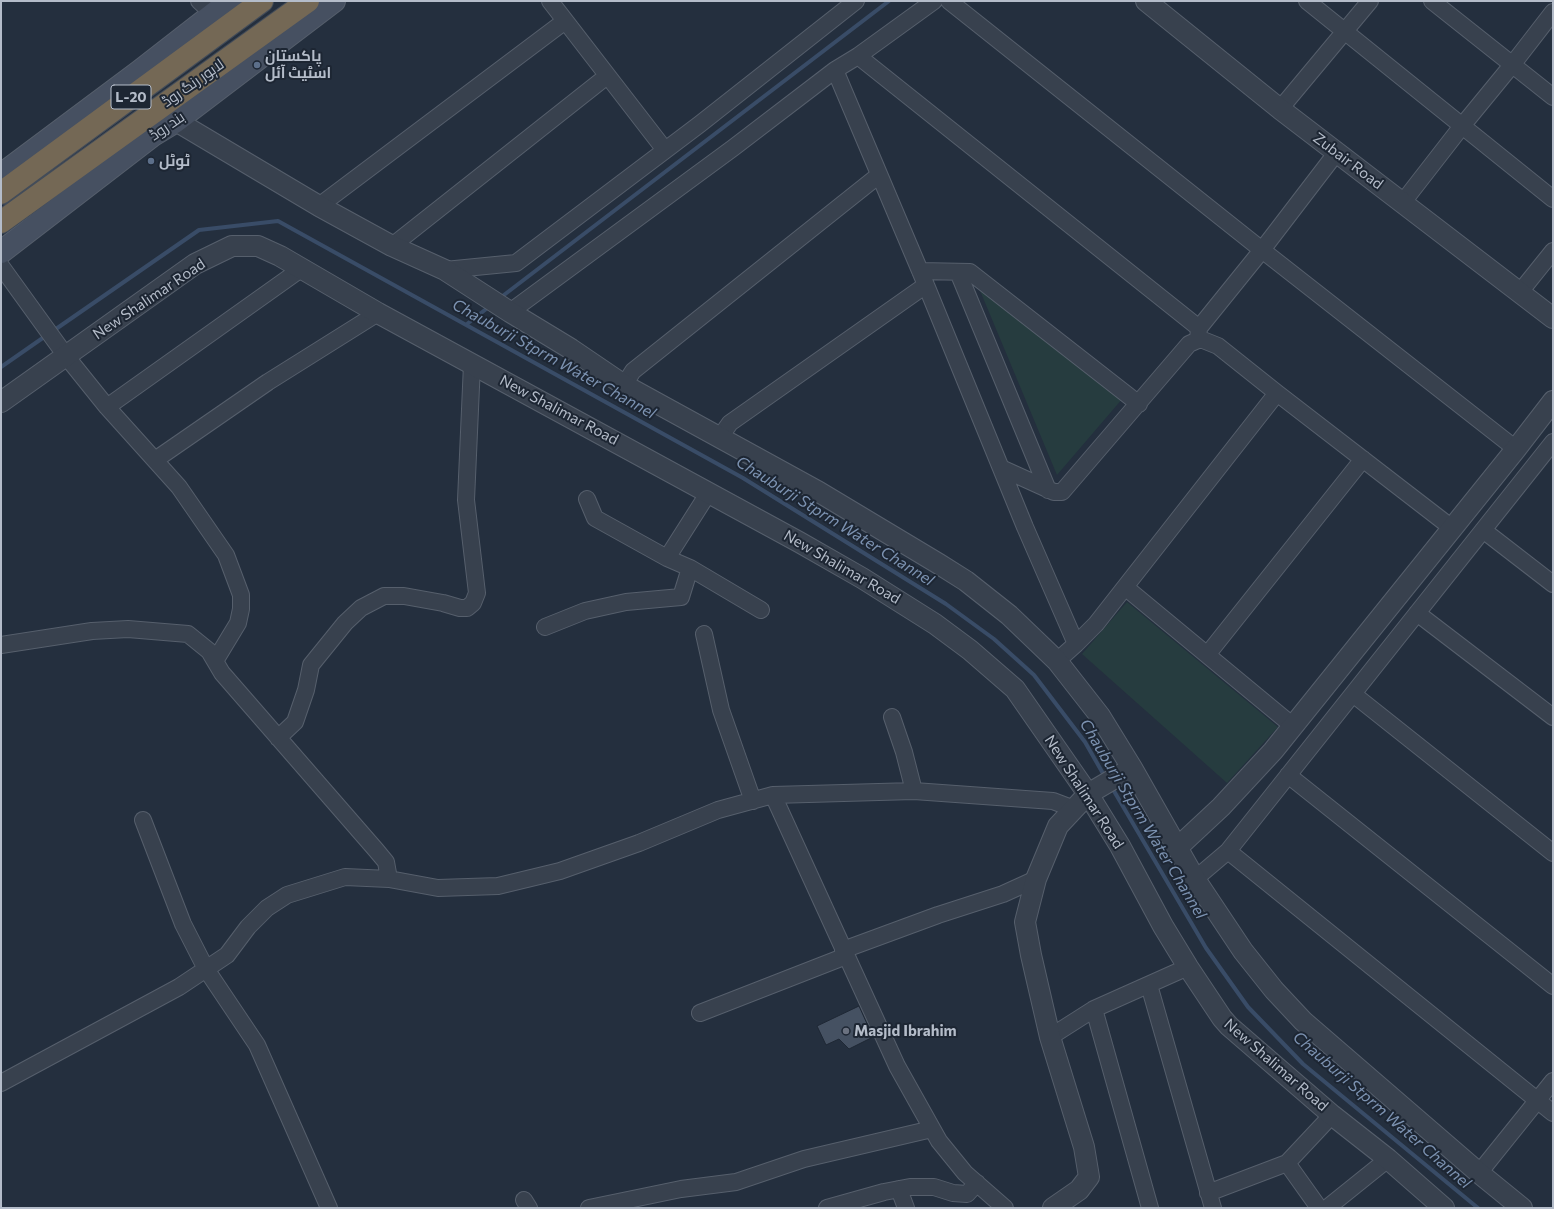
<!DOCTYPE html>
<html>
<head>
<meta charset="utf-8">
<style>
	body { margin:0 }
	#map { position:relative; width:1554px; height:1209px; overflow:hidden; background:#242f3e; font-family:Commissioner,sans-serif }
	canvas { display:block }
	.frame { position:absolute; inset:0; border:2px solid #b4bcc9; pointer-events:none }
</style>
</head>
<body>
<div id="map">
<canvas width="1554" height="1209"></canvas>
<div class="frame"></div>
</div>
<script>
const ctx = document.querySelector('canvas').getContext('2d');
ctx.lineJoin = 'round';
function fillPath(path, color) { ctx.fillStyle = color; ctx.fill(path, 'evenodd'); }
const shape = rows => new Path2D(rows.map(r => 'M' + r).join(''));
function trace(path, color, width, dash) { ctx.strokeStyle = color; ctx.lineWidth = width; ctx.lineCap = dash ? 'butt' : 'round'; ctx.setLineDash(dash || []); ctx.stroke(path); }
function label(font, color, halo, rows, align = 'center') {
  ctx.font = font + ' Commissioner,Cairo,sans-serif'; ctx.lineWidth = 4; ctx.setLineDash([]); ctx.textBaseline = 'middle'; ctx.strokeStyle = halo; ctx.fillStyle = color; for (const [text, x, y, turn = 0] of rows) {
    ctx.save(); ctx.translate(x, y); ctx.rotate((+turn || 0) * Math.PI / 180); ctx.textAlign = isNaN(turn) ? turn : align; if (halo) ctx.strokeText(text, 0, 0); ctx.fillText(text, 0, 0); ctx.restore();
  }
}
fillPath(shape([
	[976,281,1123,398,1057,475],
	[1127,602,1278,727,1227,783,1082,654]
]), '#263c3f');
trace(shape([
	[500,298,889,1],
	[467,324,490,306],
	[53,331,199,230,278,221,743,478,946,604,994,639,1034,675,1085,742,1105,777],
	[1,367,47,335],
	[1111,786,1206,948,1248,1007,1303,1064,1478,1208]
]), '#394c67', 4);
const building = shape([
	[859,1006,873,1037,849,1049,839,1039,826,1045,817,1026,859,1006]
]);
fillPath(building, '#455162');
trace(building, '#1f2835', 1);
const minor = shape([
	[199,1,213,14],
	[550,1,665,150],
	[949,1,1262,250,1516,449],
	[1307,1,1553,199],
	[1432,1,1553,97],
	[858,56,1199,328],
	[835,70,926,285,1025,527,1076,644,1057,661],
	[1280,109,1370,1],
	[1403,202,1462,126,1512,65,1553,12],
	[319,206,565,21],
	[392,246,607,76],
	[1,266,66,356,107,407,179,487,226,555,241,595,241,609,238,623,215,661],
	[445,270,516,263,700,124,856,1],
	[920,271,970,272,1139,404],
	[958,272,1048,490],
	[1520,292,1553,251],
	[510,312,733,148,835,70,858,56,934,1],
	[1198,340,1203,340,1218,346,1277,393,1452,528],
	[624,385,633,371,879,175],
	[107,407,301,269],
	[720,437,730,423,926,285],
	[155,460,268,382,378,313],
	[1001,468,1054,492,1062,492,1189,344,1198,340,1199,328,1262,250,1337,152],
	[587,499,595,518,667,558,690,568,761,610],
	[1483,530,1553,584],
	[667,558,709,492],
	[1125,587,1293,726],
	[1417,613,1553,717],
	[545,627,585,611,626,602,681,597,690,568],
	[704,634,721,710,753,801],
	[1076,644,1096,624,1277,393],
	[1,645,92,631,128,629,188,634,209,651,222,673,376,850,386,862,389,879],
	[1207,655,1363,459],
	[1353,694,1553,853],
	[892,717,904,752,914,791],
	[278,738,295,722,306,690,311,665,345,623,361,608,384,596,404,596,443,603,460,608,467,608,473,603,477,593,466,500,472,364],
	[1288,775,1553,986],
	[773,795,897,1066,939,1141,965,1173,1005,1208],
	[143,820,183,924,206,969,257,1045,329,1208],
	[1228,851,1553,1113],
	[1195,879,1228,851,1553,442],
	[843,950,938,915,1003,894,1036,879],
	[1149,985,1213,1208],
	[1094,1009,1150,1208],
	[700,1013,846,956],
	[1050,1037,1094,1009,1188,967],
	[1,1083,179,987,227,955,248,927,267,908,287,895,345,877,389,879,438,888,498,886,560,871,639,843,718,810,773,795,914,791,1053,801,1074,809],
	[1287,1163,1319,1208],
	[1479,1173,1553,1081],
	[899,1189,906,1208],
	[1208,1193,1287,1163,1332,1115],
	[524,1200,529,1208],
	[589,1208,681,1189,736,1182,804,1159,932,1129],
	[827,1208,884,1192,910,1187,934,1187,953,1193,967,1194,977,1183],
	[1327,1208,1388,1159]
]);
const tertiary = shape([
	[1146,1,1280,109,1553,318],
	[176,121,319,206,392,246,445,270,510,312,571,349,624,385,819,492,939,564,966,581,1009,615,1057,661,1100,716,1132,768,1195,879,1243,951,1274,990,1303,1021,1479,1173,1522,1208],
	[1,402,195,264,232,246,258,246,280,256,378,313,799,542,862,578,935,624,970,650,1015,689,1088,794,1120,846,1163,926,1188,967,1222,1018,1229,1026,1332,1115,1388,1159,1444,1208],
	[1177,848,1221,807,1273,751,1516,449,1553,401],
	[1053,1208,1079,1190,1089,1177,1084,1147,1050,1037,1031,955,1025,922,1036,879,1058,826,1088,794,1132,768]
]);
const secondary = shape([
	[1,175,140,71,230,1],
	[1,252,153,135,176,121,334,1]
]);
const motorway = shape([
	[1,193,262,1],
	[1,222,308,1]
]);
trace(minor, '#565f6c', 18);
trace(tertiary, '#565f6c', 22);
trace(secondary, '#565f6c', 24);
trace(motorway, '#434c59', 24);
trace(minor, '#38414e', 16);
trace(tertiary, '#38414e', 20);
trace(secondary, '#465061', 22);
trace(motorway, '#746855', 22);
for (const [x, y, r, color] of [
	[257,65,4,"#5c6f8a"],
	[151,161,4,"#5c6f8a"],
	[846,1031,4,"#6b7280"]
]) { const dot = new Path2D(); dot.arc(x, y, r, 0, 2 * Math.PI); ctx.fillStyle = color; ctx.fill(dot); trace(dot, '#1d2633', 1.5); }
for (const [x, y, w] of [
	[131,97,40]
]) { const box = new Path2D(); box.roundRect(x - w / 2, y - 12, w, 24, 3); ctx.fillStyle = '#1d2633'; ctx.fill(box); trace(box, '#b4bcc9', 1); }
label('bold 14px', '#b4bcc9', null, [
	["L-20",131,97]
]);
label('bold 15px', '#b4bcc9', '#1d2633', [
	["پاکستان",265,56],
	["اسٹیٹ آئل",265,73],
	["ٹوٹل",159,161],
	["Masjid Ibrahim",854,1031]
], 'left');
label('15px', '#b4bcc9', '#1d2633', [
	["لاہور رنگ روڈ",193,83,-35],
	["بند روڈ",167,126,-34],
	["Zubair Road",1348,161,37],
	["New Shalimar Road",149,299,-34],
	["New Shalimar Road",559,410,28],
	["New Shalimar Road",842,567,30],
	["New Shalimar Road",1084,792,57],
	["New Shalimar Road",1276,1065,41]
]);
label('italic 16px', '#7c92b1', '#1d2633', [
	["Chauburji Stprm Water Channel",554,359,29],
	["Chauburji Stprm Water Channel",835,521,32],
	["Chauburji Stprm Water Channel",1143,819,59],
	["Chauburji Stprm Water Channel",1382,1110,41]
]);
</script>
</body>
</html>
